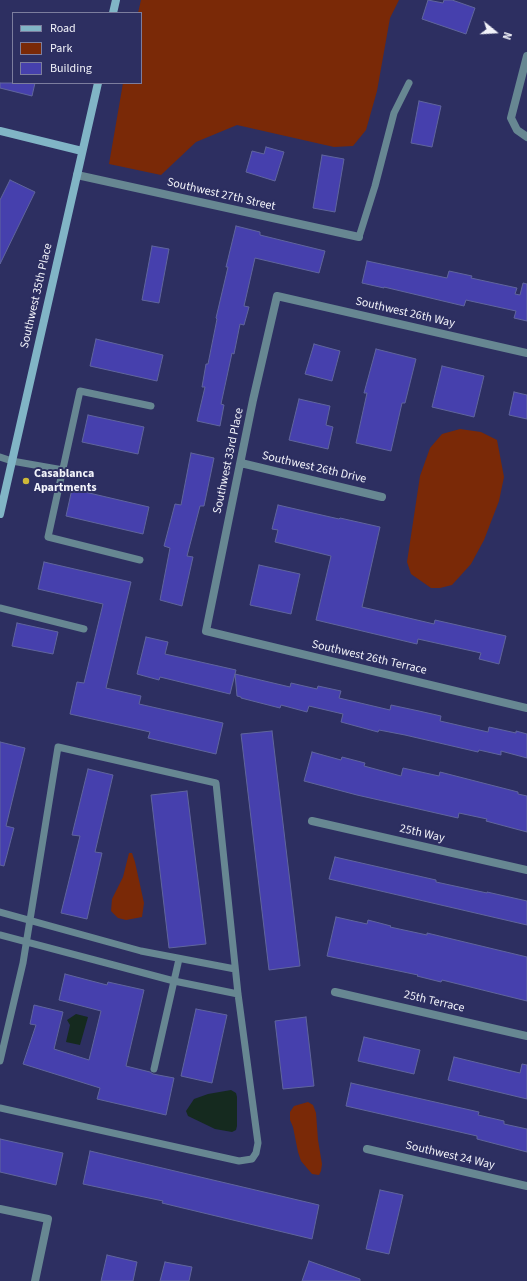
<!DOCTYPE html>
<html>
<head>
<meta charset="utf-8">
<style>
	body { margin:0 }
	#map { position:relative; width:527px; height:1281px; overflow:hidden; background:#2d2f61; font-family:"Source Sans 3",sans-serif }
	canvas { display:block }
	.legend { position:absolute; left:12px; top:12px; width:130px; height:72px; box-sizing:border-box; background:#2d2f61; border:1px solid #7c7d9e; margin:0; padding:5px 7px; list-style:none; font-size:12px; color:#f2f3fa }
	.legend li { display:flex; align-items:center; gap:8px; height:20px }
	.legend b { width:20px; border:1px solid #7c7d9e }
	.north { position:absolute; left:475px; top:12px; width:40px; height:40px; -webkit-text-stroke:3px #2d2f61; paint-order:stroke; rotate:108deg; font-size:11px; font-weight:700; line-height:16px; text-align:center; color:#f2f3fa }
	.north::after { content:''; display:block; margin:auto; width:14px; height:18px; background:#f2f3fa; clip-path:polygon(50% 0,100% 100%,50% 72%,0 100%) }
</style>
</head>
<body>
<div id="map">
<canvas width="527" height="1281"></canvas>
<ul class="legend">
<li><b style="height:5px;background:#81b5c6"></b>Road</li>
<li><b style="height:11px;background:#7a2907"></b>Park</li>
<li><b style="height:11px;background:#4640ad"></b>Building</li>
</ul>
<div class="north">N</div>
</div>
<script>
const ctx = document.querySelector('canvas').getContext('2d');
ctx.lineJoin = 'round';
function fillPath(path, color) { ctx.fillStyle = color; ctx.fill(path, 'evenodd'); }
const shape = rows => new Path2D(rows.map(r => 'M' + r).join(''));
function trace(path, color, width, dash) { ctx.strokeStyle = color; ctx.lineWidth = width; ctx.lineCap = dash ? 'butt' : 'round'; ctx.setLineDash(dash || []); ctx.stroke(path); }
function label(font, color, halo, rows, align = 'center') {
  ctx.font = font + ' "Source Sans 3",sans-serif'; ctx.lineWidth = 4; ctx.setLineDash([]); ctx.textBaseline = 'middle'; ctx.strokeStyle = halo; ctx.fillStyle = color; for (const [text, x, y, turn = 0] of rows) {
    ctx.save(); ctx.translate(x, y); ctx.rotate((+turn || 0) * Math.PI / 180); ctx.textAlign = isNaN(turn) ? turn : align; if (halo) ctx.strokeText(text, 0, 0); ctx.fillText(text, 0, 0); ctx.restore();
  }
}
fillPath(shape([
	[141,0,399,0,390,18,377,91,366,130,353,146,334,147,237,125,196,142,161,175,109,164,123,83,141,83,141,13,138,13],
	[460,429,481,432,497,440,504,477,499,501,484,540,471,564,452,585,440,588,431,588,411,574,407,562,420,476,430,448,442,434],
	[129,853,132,853,135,862,144,903,142,917,126,920,118,918,111,911,112,899,123,877],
	[308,1102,313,1105,316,1113,318,1140,322,1164,321,1171,319,1175,312,1174,301,1161,298,1152,293,1127,290,1120,290,1112,294,1106]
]), '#7a2907');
fillPath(shape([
	[76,1014,88,1017,80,1045,66,1042,70,1025,67,1020],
	[231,1090,236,1093,237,1097,237,1126,236,1130,232,1132,215,1129,188,1116,186,1111,194,1099,208,1094]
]), '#152a1f');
const building = shape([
	[428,0,443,3,444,0,452,0,475,8,466,34,422,19,428,0],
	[0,83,35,83,32,96,0,88,0,83],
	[419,101,441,106,432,147,411,143,419,101],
	[266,147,284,152,275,181,246,172,252,151,264,154,266,147],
	[322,155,344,159,335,212,313,208,322,155],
	[10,180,35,192,0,264,0,200,10,180],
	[236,226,260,232,260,235,325,251,319,273,255,258,244,306,249,307,244,325,240,324,234,354,232,353,221,404,224,405,220,426,197,421,205,387,202,387,206,364,208,364,217,319,216,318,228,267,226,267,236,226],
	[152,246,169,249,159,303,142,300,152,246],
	[367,261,447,278,449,271,472,276,471,278,517,288,515,294,520,295,523,283,527,284,527,321,514,318,516,311,466,300,464,306,384,287,384,288,362,283,367,261],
	[96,339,163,355,157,381,90,366,96,339],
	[314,344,340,351,332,381,305,374,314,344],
	[376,349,416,359,405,403,402,403,391,451,356,443,367,393,364,393,376,349],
	[442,366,484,376,474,417,432,407,442,366],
	[514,392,527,395,527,419,509,415,514,392],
	[299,399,330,406,326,425,333,427,328,449,289,440,299,399],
	[88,415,144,427,138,454,82,442,88,415],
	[191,453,214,458,204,506,200,506,187,556,193,557,182,606,160,600,170,548,164,546,175,504,181,505,191,453],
	[72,489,149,507,143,534,66,516,72,489],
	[278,505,339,519,340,518,380,527,362,607,434,624,435,620,506,636,499,664,479,659,481,653,418,639,417,644,316,620,331,556,275,542,278,530,272,529,278,505],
	[44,562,131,582,106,688,141,696,139,704,223,723,216,754,148,738,150,732,70,714,77,682,84,683,103,604,38,589,44,562],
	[259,565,300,574,291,614,250,605,259,565],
	[17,623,58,632,53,654,12,646,17,623],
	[146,637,168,642,165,654,236,670,235,674,290,687,291,683,317,689,318,686,341,691,339,698,390,710,391,705,419,711,441,716,440,721,488,732,489,727,516,733,516,731,527,734,527,758,501,751,501,755,479,750,478,752,405,735,379,730,378,732,341,722,343,714,309,706,307,712,281,705,280,708,241,698,241,697,237,696,235,674,230,694,160,677,159,680,137,674,146,637],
	[272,731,300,966,269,970,241,734,272,731],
	[0,742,25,748,6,826,14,828,4,866,0,865,0,742],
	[312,752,341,760,342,757,365,763,364,766,401,776,403,768,439,776,440,772,518,792,518,794,527,796,527,832,486,821,487,819,459,813,458,818,357,795,304,781,312,752],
	[88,769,113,775,95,852,102,853,87,919,61,913,80,836,72,835,88,769],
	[187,791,206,944,169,948,151,795,187,791],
	[335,857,436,880,436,882,487,893,487,892,527,901,527,925,329,879,335,857],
	[336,917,367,924,368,920,391,926,390,927,427,935,427,933,527,957,527,1001,442,980,441,982,417,976,418,975,327,956,336,917],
	[65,974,107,985,108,982,144,990,126,1066,150,1072,153,1074,174,1078,166,1115,97,1099,100,1088,23,1064,36,1025,30,1024,34,1005,63,1012,54,1049,89,1060,101,1011,59,1000,65,974],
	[196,1009,227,1015,212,1083,181,1076,196,1009],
	[306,1017,314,1086,283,1089,275,1021,306,1017],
	[364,1037,420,1050,414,1074,358,1061,364,1037],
	[454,1057,520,1073,522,1064,527,1065,527,1099,448,1080,454,1057],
	[351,1083,479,1112,478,1115,504,1121,504,1124,527,1129,527,1152,477,1139,477,1136,346,1106,351,1083],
	[0,1139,63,1153,56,1185,0,1172,0,1139],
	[90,1151,319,1205,312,1239,162,1203,163,1201,83,1184,90,1151],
	[380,1190,403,1195,389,1254,366,1249,380,1190],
	[107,1255,137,1262,133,1281,101,1281,107,1255],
	[309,1261,360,1279,360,1281,302,1281,309,1261],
	[165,1262,192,1267,189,1281,160,1281,165,1262]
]);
fillPath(building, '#4640ad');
trace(building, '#60659d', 1);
trace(shape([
	[359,237,375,186,394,113,409,83],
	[0,457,12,461,63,470],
	[140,560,48,537,80,391,151,406],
	[0,608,84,629],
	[0,912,141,951,235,969],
	[0,935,174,981,238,994],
	[0,1061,23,963,58,747,216,783,238,994,258,1143,256,1153,252,1159,239,1161,0,1108],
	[154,1069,179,959]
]), '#678792', 7);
trace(shape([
	[527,56,511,118,517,130,527,137],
	[77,175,359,237],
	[527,353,277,296,253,400,206,631,527,708],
	[241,463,382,497],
	[312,821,527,870],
	[335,992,527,1036],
	[367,1149,527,1186],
	[0,1209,48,1219,35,1281]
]), '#678792', 8);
trace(shape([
	[113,13,116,0],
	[0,131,82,151],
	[0,514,98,83]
]), '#81b5c6', 8);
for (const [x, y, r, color] of [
	[26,481,4,"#ceb837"]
]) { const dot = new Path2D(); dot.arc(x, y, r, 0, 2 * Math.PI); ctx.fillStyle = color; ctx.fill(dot); trace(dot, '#2d2f61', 1.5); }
label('12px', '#f2f3fa', '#2d2f61', [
	["Southwest 27th Street",221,195,13],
	["Southwest 35th Place",37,296,-77],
	["Southwest 26th Way",405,313,13],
	["Southwest 33rd Place",229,461,-78],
	["Southwest 26th Drive",314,468,13],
	["Southwest 26th Terrace",369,658,13],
	["25th Way",422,834,13],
	["25th Terrace",434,1002,13],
	["Southwest 24 Way",450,1156,13]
]);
label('bold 12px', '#f2f3fa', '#2d2f61', [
	["Casablanca",34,474],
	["Apartments",34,488]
], 'left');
</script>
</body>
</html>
